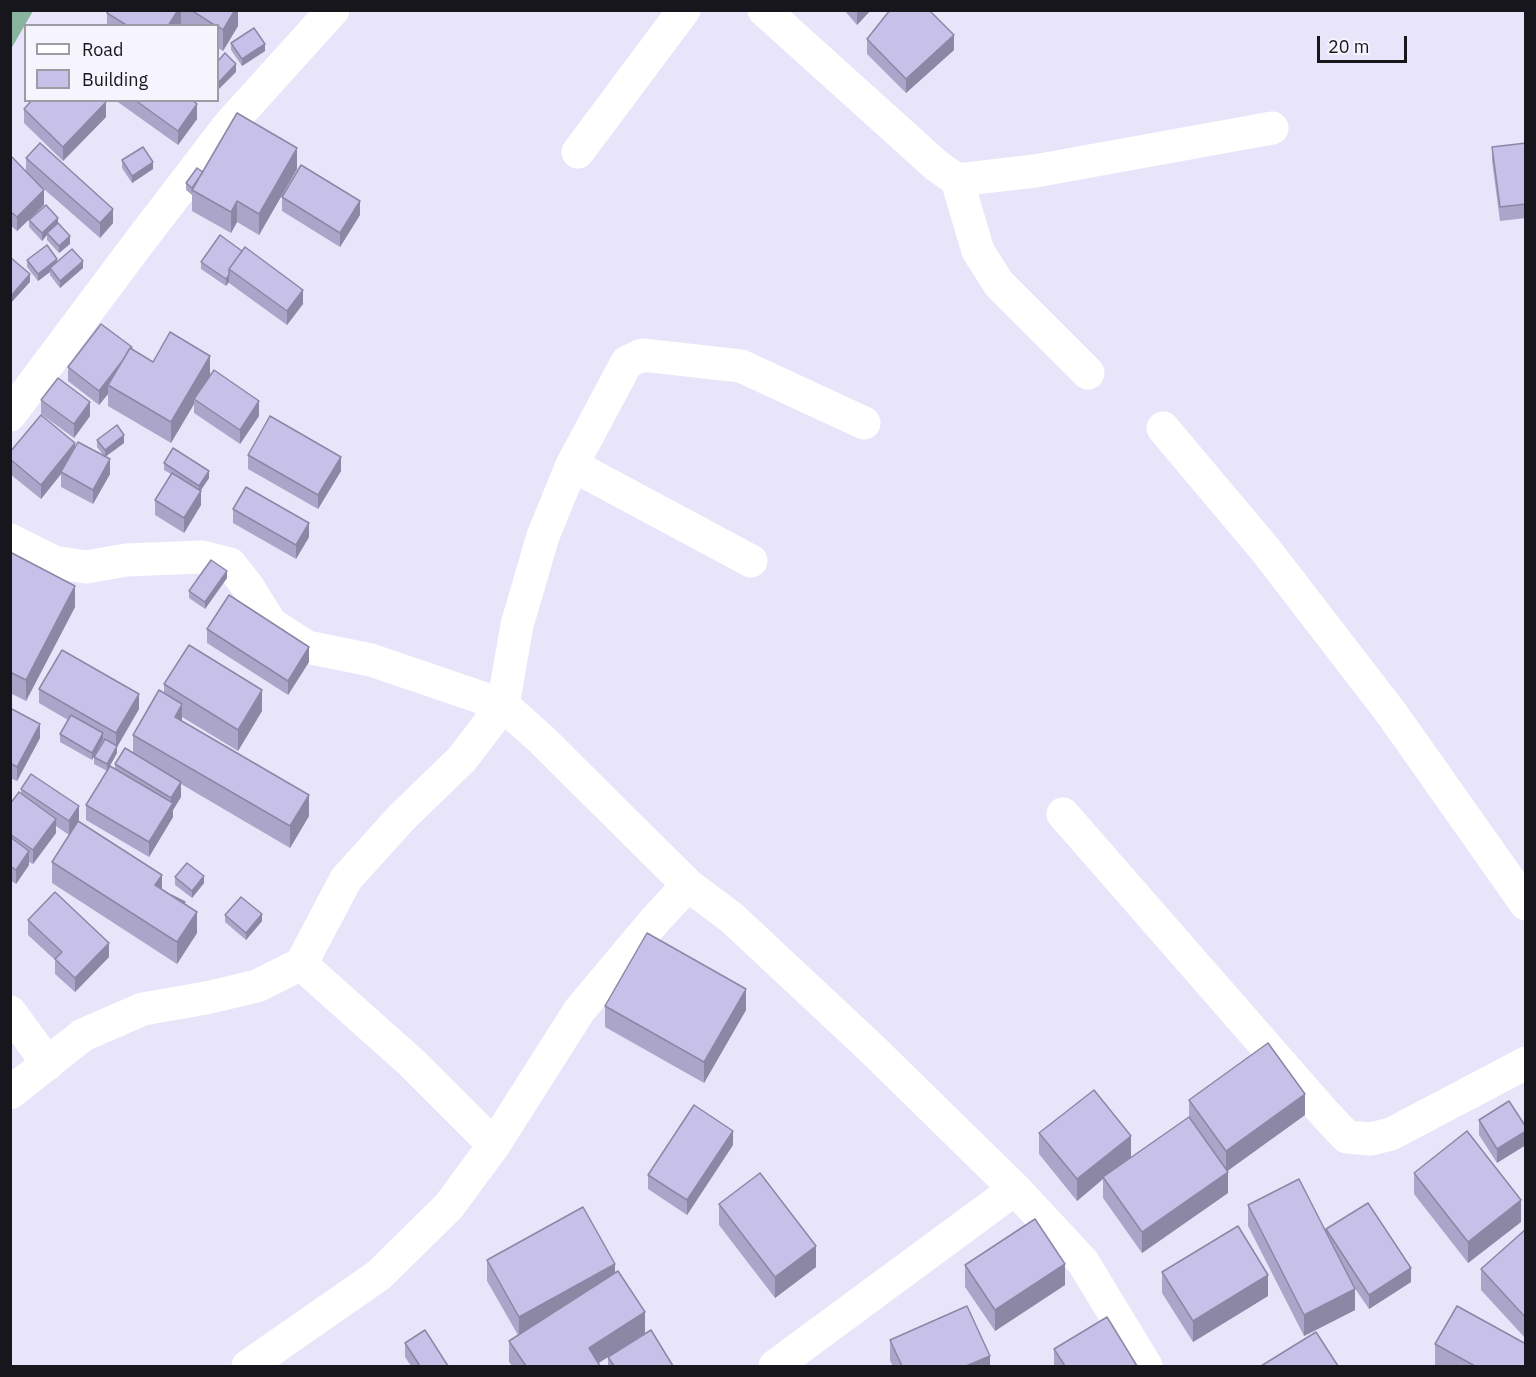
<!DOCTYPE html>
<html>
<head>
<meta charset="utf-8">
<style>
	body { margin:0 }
	#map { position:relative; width:1536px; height:1377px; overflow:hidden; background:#e8e5fb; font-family:"IBM Plex Sans",sans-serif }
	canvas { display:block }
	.frame { position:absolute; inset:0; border:12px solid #17161d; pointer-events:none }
	.legend { position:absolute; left:24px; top:24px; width:195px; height:78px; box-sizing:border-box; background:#f6f4fd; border:2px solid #9d9ba3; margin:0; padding:8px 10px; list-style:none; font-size:18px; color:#17161d }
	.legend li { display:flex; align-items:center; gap:12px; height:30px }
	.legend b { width:30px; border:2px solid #9d9ba3 }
	.scale { position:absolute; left:1317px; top:36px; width:90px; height:27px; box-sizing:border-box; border:3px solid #17161d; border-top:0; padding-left:8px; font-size:18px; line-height:21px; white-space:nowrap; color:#17161d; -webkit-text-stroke:4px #f6f4fd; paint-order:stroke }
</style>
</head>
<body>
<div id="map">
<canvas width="1536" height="1377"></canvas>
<div class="frame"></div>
<ul class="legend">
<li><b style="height:8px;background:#fff"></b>Road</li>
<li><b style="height:16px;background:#c7c1ea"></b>Building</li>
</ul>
<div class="scale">20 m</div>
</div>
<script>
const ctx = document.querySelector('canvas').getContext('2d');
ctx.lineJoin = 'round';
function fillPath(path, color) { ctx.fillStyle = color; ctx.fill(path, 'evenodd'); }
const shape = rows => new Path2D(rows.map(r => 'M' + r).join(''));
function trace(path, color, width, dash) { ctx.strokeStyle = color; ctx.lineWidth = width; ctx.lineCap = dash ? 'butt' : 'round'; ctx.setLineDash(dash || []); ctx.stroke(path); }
fillPath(shape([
	[11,10,33,11,11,49,10,11]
]), '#89b59e');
trace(shape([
	[764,10,937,166,957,180,1035,171,1272,128],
	[578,152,684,10],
	[957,180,978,251,999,284,1088,373],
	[10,415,134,249,229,125,333,10],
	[1163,428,1264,548,1392,714,1526,904],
	[572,465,751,561],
	[10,540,54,562,86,567,126,560,202,557,230,564,248,587,271,624,307,647,371,660,503,705,542,740,688,885],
	[1063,814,1326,1115,1347,1137,1371,1139,1391,1134,1526,1063],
	[301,964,412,1063,494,1145],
	[10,1012,48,1064],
	[10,1093,83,1035,143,1009,206,998,257,986,301,964,346,879,402,817,462,759,503,705,517,625,543,536,572,465,627,362,642,355,741,366,864,423],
	[248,1366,379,1275,449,1206,494,1145,579,1011,656,919,688,885,732,918,871,1048,1015,1189,1083,1262,1146,1366],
	[775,1366,1015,1189]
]), '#fff', 33);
fillPath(shape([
	[109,10,238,10,238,26,223,51,218,48,218,26,107,26,107,13],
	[844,10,871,10,857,25],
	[867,39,954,50,906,93,867,54],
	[231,43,265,51,242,66,231,50],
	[115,100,198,100,196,103,197,119,178,145],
	[24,109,106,117,63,161,24,123],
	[1526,143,1526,218,1500,221,1492,161,1492,147],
	[10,157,26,171,26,158,113,223,100,238,36,182,44,205,17,231,10,225],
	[122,160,153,169,132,183,122,168],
	[297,169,259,235,237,222,231,233,192,211,192,194,192,195,186,190,186,183,203,172],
	[282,197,360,215,340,247,282,211],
	[29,220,58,223,70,244,59,253,47,240,47,235,42,241,29,227],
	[220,235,303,304,287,325,229,283,229,282,226,286,201,269,201,262],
	[27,260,57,262,83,268,60,288,50,275,50,272,38,281,27,267],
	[132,350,153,362,210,376,259,416,240,444,194,413,194,404,171,443,108,406,108,394,99,405,68,381,68,367],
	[41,400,90,416,74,438,41,414],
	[97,440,124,443,105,457,110,474,93,504,61,487,61,474,41,499,10,474,10,452,75,447,104,456,97,447],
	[248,455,341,471,318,509,248,469],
	[164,463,209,478,201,490,201,505,184,533,155,515,155,500,171,474,164,470],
	[233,509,309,537,296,559,233,523],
	[10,552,75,607,26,701,10,693],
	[227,578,205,609,189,598,189,591],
	[207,629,309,662,288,695,207,643],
	[164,684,262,711,238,751,182,717,182,722,309,816,290,848,181,784,181,797,173,810,173,817,149,857,86,820,86,805,115,769,115,764,133,753,133,735,164,693],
	[39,689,139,709,117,747,117,753,107,771,94,764,94,757,104,740,103,740,92,760,60,742,60,734,68,720,39,703],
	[10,708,40,738,17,781,10,778],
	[21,789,79,820,78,822,162,889,185,904,197,933,177,964,52,883,52,862,69,835,56,826,56,833,33,864,29,862,29,865,16,884,10,880,10,804,21,793],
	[175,877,204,883,192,898,175,885],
	[225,915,262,921,246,940,225,922],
	[28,920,109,957,75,992,55,974,55,960,28,935],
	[605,1006,746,1010,704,1083,605,1027],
	[1189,1100,1305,1115,1227,1171,1228,1193,1142,1253,1103,1198,1103,1179,1077,1201,1039,1154,1039,1133,1131,1157,1189,1117],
	[1509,1101,1497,1163,1479,1135,1479,1120],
	[733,1145,687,1215,648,1189,648,1175],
	[1414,1173,1521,1222,1468,1263,1414,1194],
	[719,1204,816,1267,775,1298,719,1225],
	[1248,1205,1326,1232,1326,1229,1411,1282,1369,1309,1354,1287,1355,1310,1304,1336,1248,1226],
	[1526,1229,1526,1339,1481,1290,1481,1269],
	[487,1260,615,1273,645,1333,621,1349,673,1366,608,1366,608,1357,598,1363,600,1366,512,1366,509,1362,509,1341,518,1335,487,1281],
	[965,1265,1065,1285,995,1331,965,1287],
	[1162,1272,1268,1296,1193,1342,1162,1293],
	[890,1340,990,1366,893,1366,890,1361],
	[405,1343,448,1366,411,1366,405,1357],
	[1435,1344,1526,1366,1438,1366,1435,1365],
	[1054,1349,1137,1366,1054,1366]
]), '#aba6c9');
fillPath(shape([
	[178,10,181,10,181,26,168,26],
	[235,10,238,10,238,26,223,51,223,30],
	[857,10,871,10,857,25],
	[954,35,954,50,906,93,906,79],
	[265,44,265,51,242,66,242,59],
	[236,64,236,72,218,90,218,83],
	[106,102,106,117,63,161,63,147],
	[197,104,197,119,178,145,178,131],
	[297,148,297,169,259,235,259,214],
	[153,162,153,169,132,183,132,176],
	[44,190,44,205,17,231,17,217],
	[237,201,237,222,231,233,231,212],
	[360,201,360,215,340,247,340,233],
	[113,209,113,223,100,238,100,223],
	[58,218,58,226,47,233,47,235,42,241,42,233],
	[70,236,70,244,59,253,59,246],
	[57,259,57,266,50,268,50,272,38,281,38,274],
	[83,261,83,268,60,288,60,281],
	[30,274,30,282,10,304,10,297],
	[229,275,229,282,226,286,226,279],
	[303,290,303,304,287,325,287,311],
	[132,347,132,362,108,385,108,394,99,405,99,391],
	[210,356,210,377,194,399,194,404,171,443,171,422],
	[259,401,259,416,240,444,240,430],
	[90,402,90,416,74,438,74,424],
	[124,435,124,443,105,457,105,450],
	[75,443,75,457,61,472,61,474,41,499,41,485],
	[341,457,341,471,318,509,318,495],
	[110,459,110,474,93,504,93,490],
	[209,471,209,478,199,493,199,486],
	[201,491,201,505,184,533,184,518],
	[309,523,309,537,296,559,296,545],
	[227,571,227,578,205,609,205,602],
	[75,586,75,607,26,701,26,680],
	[309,647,309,662,288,695,288,681],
	[262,690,262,711,238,751,238,730],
	[139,694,139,709,117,747,117,753,107,771,107,764,116,747,116,733],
	[182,704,182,725,175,717],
	[40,724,40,738,17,781,17,767],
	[103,733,103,740,92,760,92,753],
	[181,782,181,797,173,810,173,817,149,857,149,842,171,806,171,798],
	[309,795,309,816,290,848,290,826],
	[79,806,79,820,69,835,69,821],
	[56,819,56,833,33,864,33,850],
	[29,851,29,865,16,884,16,870],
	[162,875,162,896,155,885],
	[204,876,204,883,192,898,192,891],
	[197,912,197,933,177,964,177,942],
	[262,914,262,921,246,940,246,933],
	[109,943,109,957,75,992,75,978],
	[746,989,746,1010,704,1083,704,1062],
	[1305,1094,1305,1115,1226,1172,1226,1151],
	[733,1131,733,1145,687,1215,687,1200],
	[1526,1131,1526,1145,1497,1163,1497,1149],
	[1131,1136,1131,1157,1103,1177,1103,1179,1077,1201,1077,1179],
	[1228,1172,1228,1193,1142,1253,1142,1232],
	[1521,1200,1521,1222,1468,1263,1468,1242],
	[816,1246,816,1267,775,1298,775,1277],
	[615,1264,615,1285,519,1338,519,1317],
	[1065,1264,1065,1285,995,1331,995,1310],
	[1411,1268,1411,1282,1369,1309,1369,1295],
	[1268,1275,1268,1296,1193,1342,1193,1321],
	[1355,1289,1355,1310,1304,1336,1304,1315],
	[645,1312,645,1333,594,1366,589,1348],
	[990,1356,990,1366,966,1366]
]), '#8b87a4');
const building = shape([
	[109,10,178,10,168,26,128,26,107,13,109,10],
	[191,10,235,10,223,30,218,26,216,26,191,10],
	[890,10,929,10,954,35,906,79,867,39,890,10],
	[254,28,265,44,242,59,231,43,254,28],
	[225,53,236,64,218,83,218,61,225,53],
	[32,100,104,100,106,102,63,147,24,109,32,100],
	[135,100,192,100,197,104,178,131,135,100],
	[237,113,297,148,259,214,237,201,231,212,192,190,237,113],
	[40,143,113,209,100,223,26,158,40,143],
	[1526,143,1526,204,1500,207,1492,147,1526,143],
	[143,147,153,162,132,176,122,160,143,147],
	[11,156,44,190,17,217,10,211,11,156],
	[301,165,360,201,340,233,282,197,301,165],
	[197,168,203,172,192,188,186,183,197,168],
	[46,205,58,218,42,233,29,220,46,205],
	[58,223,70,236,59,246,47,233,58,223],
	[220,235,242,251,229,269,229,275,226,279,201,262,220,235],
	[47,245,57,259,38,274,27,260,47,245],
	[245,247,303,290,287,311,229,269,245,247],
	[72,249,83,261,60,281,50,268,72,249],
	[11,258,30,274,10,297,10,259,11,258],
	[101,324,132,347,131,349,130,348,123,360,99,391,68,367,101,324],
	[170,332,210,356,171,422,108,385,130,348,153,362,170,332],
	[214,370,259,401,240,430,194,399,214,370],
	[58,378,90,402,74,424,41,400,58,378],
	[41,415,75,443,41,485,10,459,10,452,41,415],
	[270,416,341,457,318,495,248,455,270,416],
	[117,425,124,435,105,450,97,440,117,425],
	[78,442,110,459,93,490,61,472,78,442],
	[173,448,209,471,199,486,164,463,173,448],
	[172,473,201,491,184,518,155,500,172,473],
	[246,487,309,523,296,545,233,509,246,487],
	[10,552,75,586,26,680,10,672,10,552],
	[211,560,227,571,205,602,189,591,211,560],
	[229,595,309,647,288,681,207,629,229,595],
	[189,645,262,690,238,730,164,684,189,645],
	[62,650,139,694,116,733,39,689,62,650],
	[159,690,182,704,175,717,309,795,290,826,133,735,159,690],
	[10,708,40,724,17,767,10,763,10,708],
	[71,715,103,733,92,753,60,734,71,715],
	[105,739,117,746,107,764,94,757,105,739],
	[125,748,181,782,171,798,115,764,125,748],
	[110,766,173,803,149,842,86,805,110,766],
	[31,774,79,806,69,821,21,789,31,774],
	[19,792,56,819,33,850,10,834,10,804,19,792],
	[78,821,162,875,155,885,197,912,177,942,52,862,78,821],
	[10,837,29,851,16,870,10,866,10,837],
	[187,863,204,876,192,891,175,877,187,863],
	[55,892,109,943,75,978,55,959,62,952,28,920,55,892],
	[171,895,185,902,184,903,171,895],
	[241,897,262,914,246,933,225,915,241,897],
	[647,933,746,989,704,1062,605,1006,647,933],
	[1268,1043,1305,1094,1226,1151,1189,1100,1268,1043],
	[1094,1090,1131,1136,1077,1179,1039,1133,1094,1090],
	[1509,1101,1526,1127,1526,1131,1497,1149,1479,1120,1509,1101],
	[694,1105,733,1131,687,1200,648,1175,694,1105],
	[1189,1117,1228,1172,1142,1232,1103,1177,1189,1117],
	[1467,1131,1521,1200,1468,1242,1414,1173,1467,1131],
	[760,1173,816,1246,775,1277,719,1204,760,1173],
	[1299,1179,1355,1289,1304,1315,1248,1205,1299,1179],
	[1368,1203,1411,1268,1369,1295,1326,1229,1368,1203],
	[583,1207,615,1264,519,1317,487,1260,583,1207],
	[1035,1219,1065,1264,995,1310,965,1265,1035,1219],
	[1238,1226,1268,1275,1193,1321,1162,1272,1238,1226],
	[1526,1229,1526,1318,1481,1269,1526,1229],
	[618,1271,645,1312,589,1348,600,1366,526,1366,509,1341,618,1271],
	[967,1306,990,1356,966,1366,902,1366,890,1340,967,1306],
	[1457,1306,1526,1344,1526,1366,1475,1366,1435,1344,1457,1306],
	[1107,1317,1137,1366,1065,1366,1054,1349,1107,1317],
	[425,1330,448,1366,420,1366,405,1343,425,1330],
	[651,1330,673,1366,614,1366,608,1357,651,1330],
	[1316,1332,1338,1366,1261,1366,1316,1332]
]);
fillPath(building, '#c7c1ea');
trace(building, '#8b87a4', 1.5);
</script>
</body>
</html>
